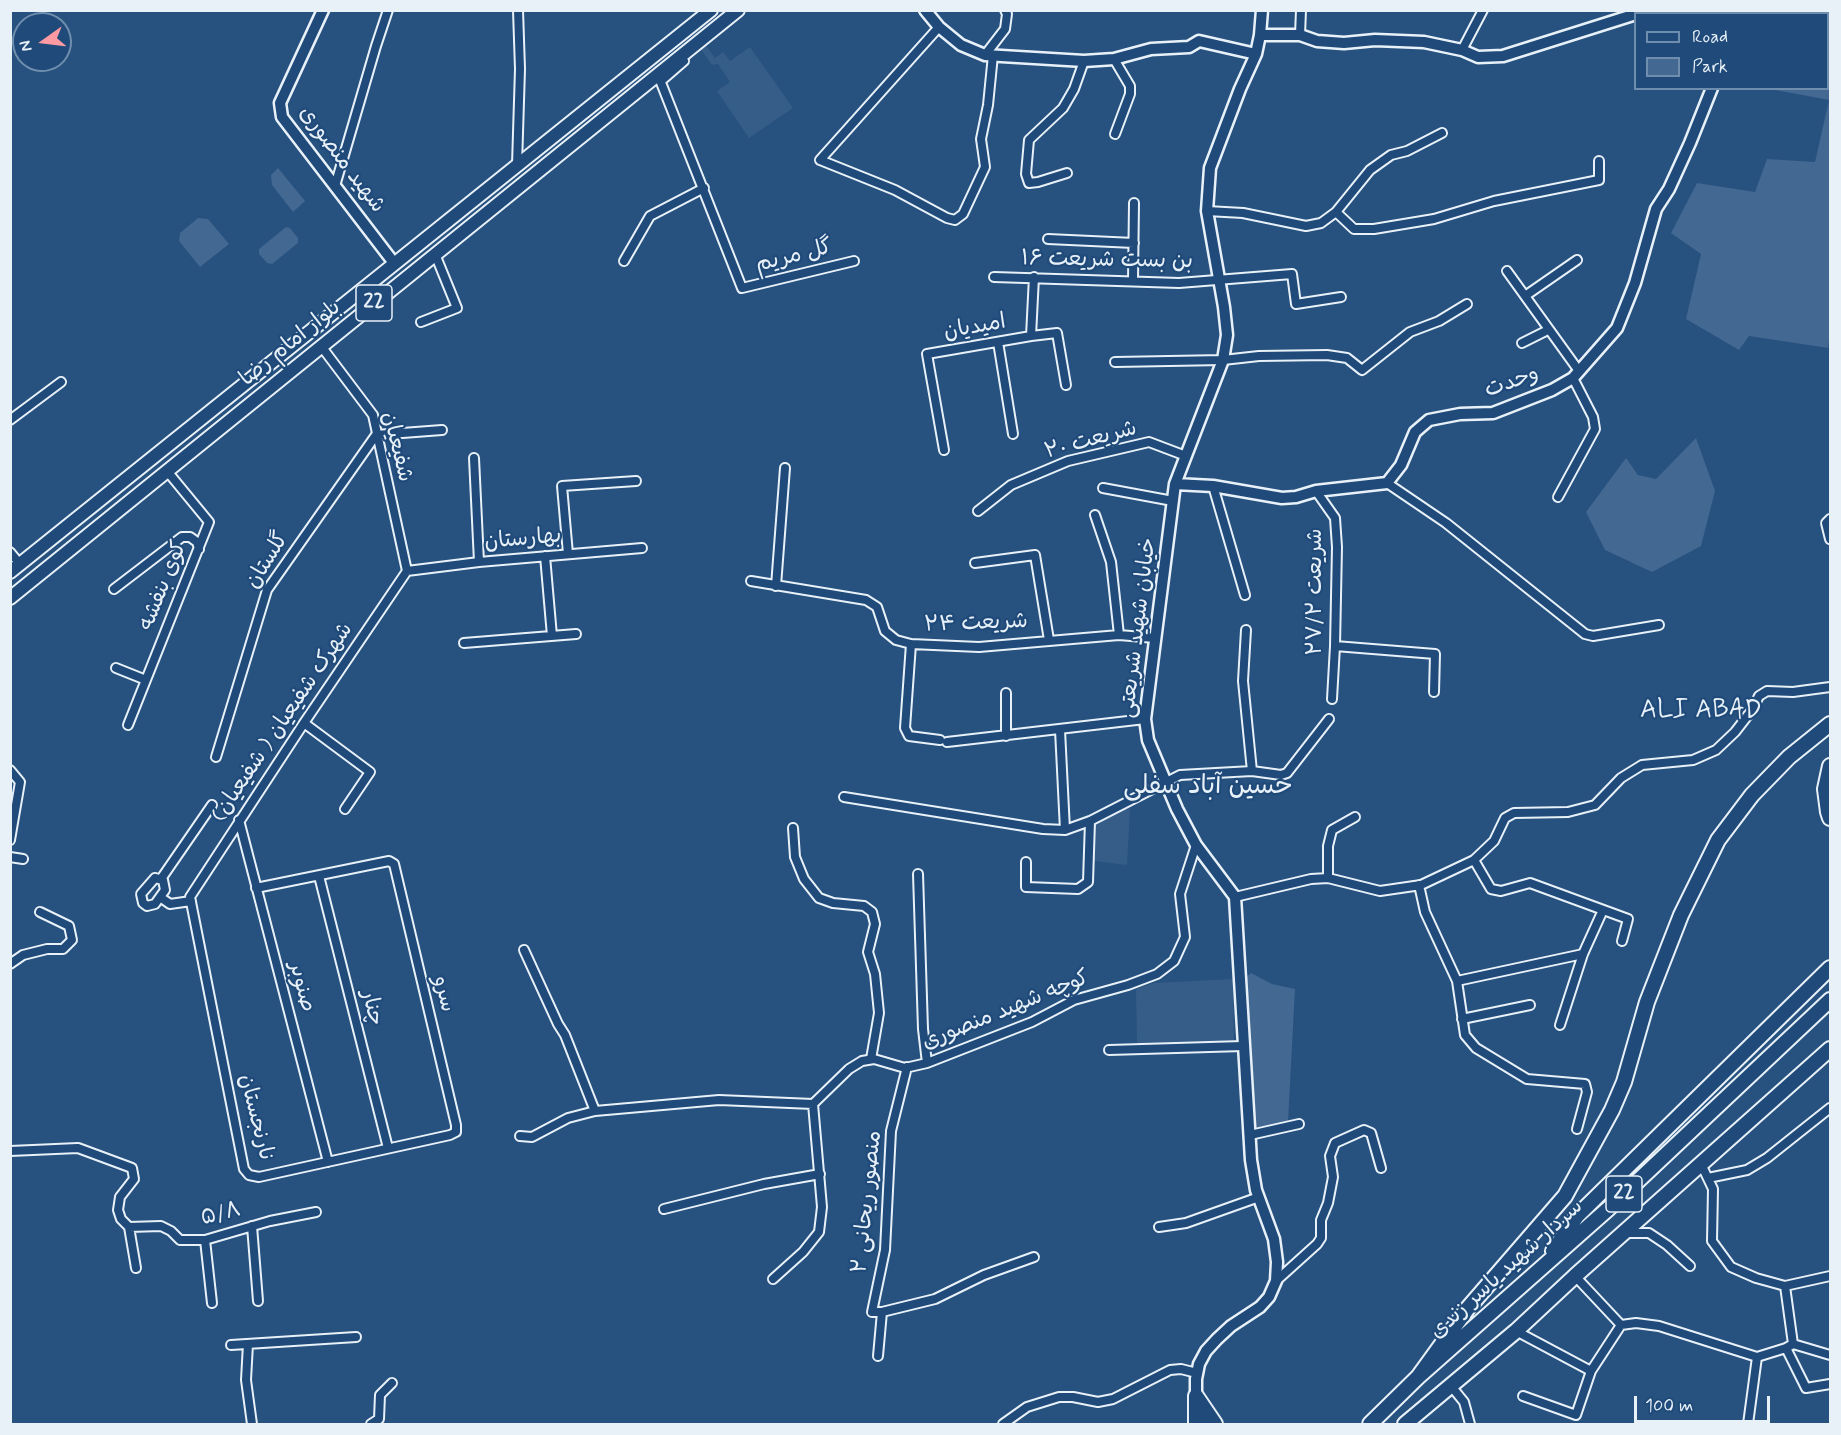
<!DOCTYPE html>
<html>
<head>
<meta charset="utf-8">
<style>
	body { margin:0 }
	#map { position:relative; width:1841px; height:1435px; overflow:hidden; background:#27517f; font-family:Mynerve,sans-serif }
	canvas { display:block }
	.frame { position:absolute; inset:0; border:12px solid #e8f1f8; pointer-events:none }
	.legend { position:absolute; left:1634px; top:12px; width:195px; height:78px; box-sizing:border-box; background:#1f4a7a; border:2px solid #6f8dac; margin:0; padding:8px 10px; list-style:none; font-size:18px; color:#e8f1f8 }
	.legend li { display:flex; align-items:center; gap:12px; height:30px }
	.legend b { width:30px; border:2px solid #6f8dac }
	.north { position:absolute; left:12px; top:12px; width:60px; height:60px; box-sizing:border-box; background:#1f4a7a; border:2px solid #6f8dac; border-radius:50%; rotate:256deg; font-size:16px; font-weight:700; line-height:24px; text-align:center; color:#e8f1f8 }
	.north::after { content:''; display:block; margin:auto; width:21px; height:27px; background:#ff9aa2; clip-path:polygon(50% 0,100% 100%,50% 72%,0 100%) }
	.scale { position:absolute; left:1634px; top:1396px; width:136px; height:27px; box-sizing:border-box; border:3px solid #e8f1f8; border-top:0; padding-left:8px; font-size:18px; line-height:21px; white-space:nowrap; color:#e8f1f8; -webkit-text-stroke:4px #1f4a7a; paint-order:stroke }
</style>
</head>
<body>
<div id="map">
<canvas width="1841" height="1435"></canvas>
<div class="frame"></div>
<ul class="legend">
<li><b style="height:8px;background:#1f4a7a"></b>Road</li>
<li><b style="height:16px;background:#436891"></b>Park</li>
</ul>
<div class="north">N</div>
<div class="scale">100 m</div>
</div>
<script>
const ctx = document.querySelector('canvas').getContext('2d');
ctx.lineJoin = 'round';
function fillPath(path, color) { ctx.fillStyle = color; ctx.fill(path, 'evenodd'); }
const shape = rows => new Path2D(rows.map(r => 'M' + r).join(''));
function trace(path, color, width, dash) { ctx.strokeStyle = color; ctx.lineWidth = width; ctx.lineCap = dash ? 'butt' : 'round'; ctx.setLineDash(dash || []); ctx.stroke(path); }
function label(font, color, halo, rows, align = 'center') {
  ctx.font = font + ' Mynerve,"Playpen Sans Arabic",sans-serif'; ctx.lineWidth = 4.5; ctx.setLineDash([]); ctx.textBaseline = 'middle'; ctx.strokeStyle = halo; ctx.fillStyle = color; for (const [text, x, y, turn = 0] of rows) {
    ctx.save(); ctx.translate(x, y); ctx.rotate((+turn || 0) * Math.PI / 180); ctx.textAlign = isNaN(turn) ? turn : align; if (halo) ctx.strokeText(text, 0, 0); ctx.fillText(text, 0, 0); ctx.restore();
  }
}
fillPath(shape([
	[705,44,715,58,723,52,730,61,750,47,793,108,749,138,717,91,730,82,718,64,712,65,700,48],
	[1130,808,1127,865,1094,861,1094,824,1111,814],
	[1233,979,1234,1041,1137,1044,1136,989,1154,983]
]), '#355d88');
fillPath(shape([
	[1825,11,1830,11,1830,334,1828,348,1749,336,1739,350,1686,319,1701,254,1671,233,1697,183,1755,192,1767,159,1815,162,1829,100,1770,89,1828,88,1828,14,1824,13],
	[278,168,305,201,293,212,272,185,271,175],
	[198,218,208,219,229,244,200,267,179,241,180,233],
	[286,227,290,228,298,238,298,243,272,264,267,263,259,254,259,249],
	[1696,438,1715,491,1701,546,1652,572,1605,550,1586,512,1626,458,1638,475,1656,479],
	[1251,973,1272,984,1295,989,1288,1122,1252,1128,1245,978]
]), '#436891');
const street = shape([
	[939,27,820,160,895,190,947,218,955,220,963,214,985,167,981,139,988,105,993,55],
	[1300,35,1301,10],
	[1462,50,1483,10],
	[985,55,1005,29,1007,14,1005,10],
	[1114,59,1130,86,1130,94,1115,134],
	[658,75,742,288,854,261],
	[661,81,684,61],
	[517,165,520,69,518,10],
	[1067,173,1038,182,1029,183,1026,174,1029,140,1063,108,1074,89,1084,61],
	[335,186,376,46,388,10],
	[1207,211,1243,213,1306,226,1321,223,1336,212,1370,170,1391,155,1407,151,1442,133],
	[1336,212,1354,229,1374,229,1434,219,1494,201,1599,180,1599,161],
	[1048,239,1134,243],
	[624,261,650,216,704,188],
	[1507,271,1579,371],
	[994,277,1179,283,1292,274,1296,304,1341,297],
	[1133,280,1134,203],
	[1525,296,1577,260],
	[421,322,457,308,435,254],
	[1031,336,1057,333,1066,385],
	[998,342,1013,434],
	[1522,343,1548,330],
	[321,346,373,415,407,571],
	[1115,362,1223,360,1259,356,1327,355,1347,358,1362,370,1410,332,1439,321,1467,304],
	[10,420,61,382],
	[944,450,927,354,1031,336,1034,277],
	[474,458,479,562],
	[1387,483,1446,523,1585,634,1593,636,1659,625],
	[1213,486,1245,595],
	[1103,488,1173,501],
	[1316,491,1335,518,1337,547,1335,646,1332,699],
	[1558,497,1595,429,1593,417,1573,378],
	[978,511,1011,485,1068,461,1149,442,1186,456],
	[1095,515,1111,562,1119,635],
	[1830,519,1826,523,1830,539],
	[10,552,20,564],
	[568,554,562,486,636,481],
	[545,556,552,636],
	[975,563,1035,555,1049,640],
	[407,571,479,562,642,548],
	[751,581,866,600,877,607,885,631,896,640,911,644,979,647,1119,635,1155,638],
	[776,586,785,468],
	[114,589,182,537,190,537,197,542,199,549],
	[1246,630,1243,681,1252,771],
	[464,643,576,634],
	[911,644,905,728,909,736,940,740],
	[1335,646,1435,654,1434,692],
	[116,668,146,680],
	[1006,693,1006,736],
	[304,723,370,772,345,809],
	[128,725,209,522,167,471],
	[1060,730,1065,830],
	[947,742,1145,719],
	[216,757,267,590,376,435,442,430],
	[10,770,20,782,10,840],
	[844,797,1043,829,1065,830,1090,821,1180,775,1252,771,1281,775,1287,773,1329,719],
	[239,820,328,1162],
	[793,828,795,857,804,879,819,898,833,903,864,906,872,912,875,924,868,952,875,974,879,1013,871,1059],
	[10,857,23,859],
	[1474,860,1491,889,1501,891,1530,883,1628,919,1622,941],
	[1026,862,1026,887,1078,889,1088,882,1090,821],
	[918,874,923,1029,927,1063],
	[319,876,388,1148],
	[155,878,163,880,165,890,155,904,147,906,143,903,141,894,155,878],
	[1328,878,1328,846,1332,830,1355,817],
	[161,879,212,805],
	[1419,885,1425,912,1457,981,1465,1035,1476,1048,1527,1079,1585,1084,1587,1092,1577,1129],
	[256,888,389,861,394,864,456,1125,456,1132,450,1135,259,1177,249,1175,244,1169,190,897,304,723,407,571],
	[160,897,170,904,191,901],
	[1235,897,1311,879,1328,878,1380,891,1421,885,1474,860,1494,841,1505,818,1514,813,1568,812,1595,805,1621,778,1642,765,1693,760,1716,750,1735,732,1752,710,1759,696,1767,691,1793,692,1830,687],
	[524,950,558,1024,565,1035,595,1111],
	[10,964,23,955,47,949,63,949,72,940,69,926,40,912],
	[1457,981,1583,954],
	[1462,1019,1530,1005],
	[1560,1025,1583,954,1603,910],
	[1109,1050,1243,1046],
	[907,1067,891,1131,885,1250,872,1312,882,1312,935,1299,984,1275,1034,1257],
	[813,1104,849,1069,862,1061,874,1059,905,1068,927,1063,1032,1022,1074,1000,1128,985,1157,974,1174,961,1185,937,1180,894,1196,845],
	[1250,1135,1299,1124],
	[520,1136,532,1137,568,1118,595,1111,719,1100,813,1104],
	[10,1151,78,1148,132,1168,134,1179,120,1197,118,1210,121,1219,129,1227,161,1226,171,1231,180,1240,205,1240,270,1221,316,1212],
	[1701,1164,1713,1189,1712,1241,1731,1267,1756,1278,1785,1286,1830,1276],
	[1708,1178,1747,1170,1767,1158,1830,1108],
	[664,1209,764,1184,820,1174],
	[252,1226,258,1301],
	[129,1227,136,1268],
	[1159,1227,1186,1223,1259,1197],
	[1624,1233,1649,1233,1667,1245,1690,1266],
	[205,1240,212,1303],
	[1575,1276,1621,1325,1636,1323,1659,1326,1757,1357,1748,1424],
	[773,1279,803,1252,819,1232,822,1207,813,1104],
	[1276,1281,1317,1244,1321,1238,1321,1220,1328,1203,1333,1177,1330,1156,1335,1143,1364,1130,1371,1133,1381,1168],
	[1516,1331,1591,1371,1576,1415,1523,1396],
	[248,1344,246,1380,252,1424],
	[1793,1344,1830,1355],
	[231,1345,356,1337],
	[1786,1348,1806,1388,1830,1384],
	[878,1356,882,1312],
	[1757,1357,1786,1348,1793,1344,1785,1286],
	[1591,1371,1621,1325],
	[1451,1386,1464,1402,1470,1424],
	[371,1424,379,1419,380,1395,392,1383],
	[1003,1424,1027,1407,1059,1397,1073,1397,1098,1402,1113,1399,1170,1370,1181,1369,1197,1373]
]);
const secondary = shape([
	[323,10,280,103,282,117,394,263],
	[925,10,939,27,961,45,985,55,1084,61,1114,59,1151,49,1189,47,1199,41,1256,54],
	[1768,14,1769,10],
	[1260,35,1300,35,1317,41,1344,43,1375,40,1424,42,1462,50,1478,57,1503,56,1636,14],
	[1175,484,1213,486,1282,498,1296,497,1316,491,1387,483,1401,465,1415,432,1429,420,1460,414,1493,413,1552,390,1573,378,1617,328,1635,283,1656,209,1669,189,1690,143,1712,88],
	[1205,1424,1196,1396,1196,1379,1199,1364,1206,1351,1217,1339,1231,1326,1260,1307,1269,1297,1276,1281,1277,1262,1274,1239,1256,1190,1251,1160,1235,897,1196,845,1177,809,1148,740,1145,719,1175,484,1223,360,1227,335,1224,307,1207,211,1210,168,1240,89,1256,54,1260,35,1262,10]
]);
const primary = shape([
	[10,572,711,10],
	[10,598,738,10]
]);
const highway = shape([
	[1830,766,1825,789,1828,812,1830,818],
	[1553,1251,1577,1216,1830,968],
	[1418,1377,1468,1308,1565,1196,1612,1110,1624,1082,1647,1002,1681,915,1718,840,1752,795,1789,757,1830,724],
	[1196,1396,1215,1424],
	[1196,1424,1196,1396],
	[1370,1424,1418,1377,1608,1209,1830,1000],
	[1405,1424,1516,1331,1575,1276,1830,1049]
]);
trace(street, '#e8f1f8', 12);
trace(secondary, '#e8f1f8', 15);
trace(primary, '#e8f1f8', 16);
trace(highway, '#e8f1f8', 18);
trace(street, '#1f4a7a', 8);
trace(secondary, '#1f4a7a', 10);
trace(primary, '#1f4a7a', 12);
trace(highway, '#1f4a7a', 14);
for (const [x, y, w] of [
	[374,303,36],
	[1624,1194,36]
]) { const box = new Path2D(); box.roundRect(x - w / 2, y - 18, w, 36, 4.5); ctx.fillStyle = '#1f4a7a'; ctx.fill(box); trace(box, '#e8f1f8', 1.5); }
label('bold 21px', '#e8f1f8', null, [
	["22",374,303],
	["22",1624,1194]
]);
label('22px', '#e8f1f8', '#1f4a7a', [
	["شهید منصوری",341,160,53],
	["گل مریم",794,257,-14],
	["بن بست شریعت ۱۶",1107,261,1],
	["امیدیان",975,328,-10],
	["بلوار امام رضا",291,344,-39],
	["وحدت",1512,383,-19],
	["شریعت ۲۰",1091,441,-15],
	["شفیعیان",396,447,76],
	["بهارستان",523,540,-5],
	["گلستان",268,561,-58],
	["کوی بنفشه",164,586,-68],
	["شریعت ۲۷/۲",1316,592,-90],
	["شریعت ۲۴",976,624,-2],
	["خیابان شهید شریعتی",1139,628,-83],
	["شهرک شفیعیان ( شفیعیان)",283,723,-56],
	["صنوبر",301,987,75],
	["سرو",443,994,77],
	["چنار",371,1008,76],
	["کوچه شهید منصوری",1006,1011,-22],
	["نارنجستان",255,1118,76],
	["منصور ریحانی ۲",868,1202,-84],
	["۵/۸",221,1215,-14],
	["سردار شهید یاسر زندی",1507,1270,-42]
]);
label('26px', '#e8f1f8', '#1f4a7a', [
	["ALI ABAD",1701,712],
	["حسین آباد سفلی",1208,788]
]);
</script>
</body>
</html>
